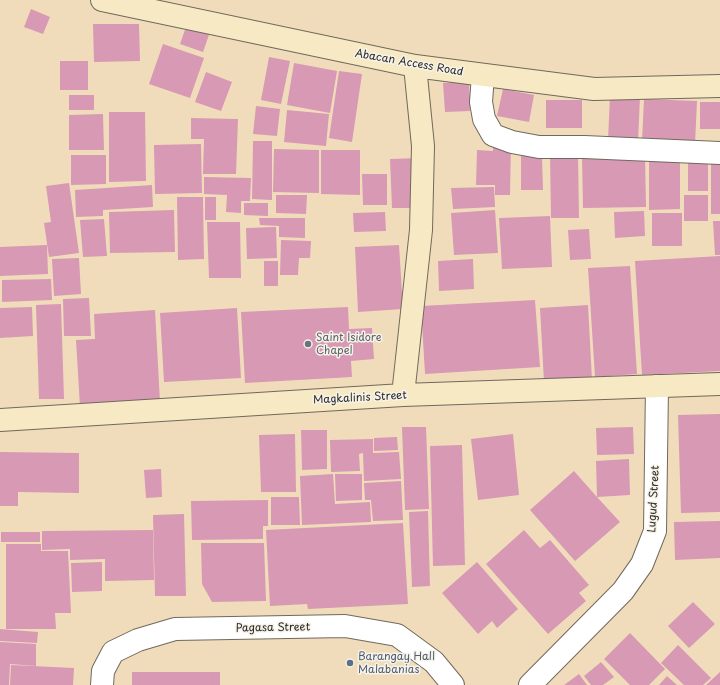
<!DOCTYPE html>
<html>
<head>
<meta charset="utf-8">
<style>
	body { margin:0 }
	canvas { display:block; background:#f0dcbb }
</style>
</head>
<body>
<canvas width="720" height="685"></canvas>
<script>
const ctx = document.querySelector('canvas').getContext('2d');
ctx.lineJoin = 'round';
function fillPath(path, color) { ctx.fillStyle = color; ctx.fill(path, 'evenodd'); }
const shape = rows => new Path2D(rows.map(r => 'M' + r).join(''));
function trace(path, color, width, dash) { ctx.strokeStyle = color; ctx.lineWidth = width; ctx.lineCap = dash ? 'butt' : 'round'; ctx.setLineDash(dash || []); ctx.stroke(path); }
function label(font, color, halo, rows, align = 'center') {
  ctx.font = font + ' "Playpen Sans",sans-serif'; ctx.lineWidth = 3; ctx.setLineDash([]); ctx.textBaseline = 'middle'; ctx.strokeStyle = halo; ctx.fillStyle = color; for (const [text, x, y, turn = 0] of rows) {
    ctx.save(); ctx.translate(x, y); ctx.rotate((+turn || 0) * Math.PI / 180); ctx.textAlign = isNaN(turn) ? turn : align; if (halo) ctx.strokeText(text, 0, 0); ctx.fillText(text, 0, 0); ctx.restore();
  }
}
fillPath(shape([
	[31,9,50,17,43,34,24,27],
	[93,24,139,24,140,61,94,62],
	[187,24,210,32,203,52,180,44],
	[163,44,204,58,190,98,149,84],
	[269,57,290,61,281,104,261,100],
	[60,61,88,61,88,90,60,90],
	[294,63,337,71,330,113,287,105],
	[339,71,362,74,352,142,329,138],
	[206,72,232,82,221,111,195,102],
	[469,82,470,111,445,112,443,83],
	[503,89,534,95,529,122,497,116],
	[69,95,94,95,94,110,69,110],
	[610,96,640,97,638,142,608,140],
	[644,99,697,101,695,144,642,141],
	[546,100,582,100,582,128,546,128],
	[700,102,720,102,720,129,700,129],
	[256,106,280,109,277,136,253,134],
	[287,110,329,114,326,146,284,142],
	[109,112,145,112,146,181,109,182],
	[103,114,104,150,69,150,69,115],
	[191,118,238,119,236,174,203,174,204,139,191,139],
	[253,141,272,141,272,200,252,199],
	[493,143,511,143,510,195,495,195,495,185,476,185,477,150,493,151],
	[201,144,202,193,155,194,154,145],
	[274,149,319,150,319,193,273,192],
	[321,150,360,150,360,195,321,194],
	[578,153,579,218,551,218,550,154],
	[71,155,106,155,106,184,71,185],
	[521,156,542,156,543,190,521,190],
	[645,156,646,207,583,208,582,157],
	[419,158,421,208,392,208,390,159],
	[649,158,680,158,680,209,649,210],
	[688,163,708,163,708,191,688,191],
	[711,163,720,163,720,214,711,214],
	[362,174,387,174,387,205,363,205],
	[204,177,251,178,250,201,241,201,241,213,226,212,227,195,204,194],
	[69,183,79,253,49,257,44,223,51,222,46,186],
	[152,185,153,207,103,210,103,216,76,217,75,190],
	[494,187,495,207,453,209,451,188],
	[276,195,307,195,306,214,276,213],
	[684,195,708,195,708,221,684,221],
	[177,197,203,197,204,259,178,260],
	[205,197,216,197,216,220,205,220],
	[244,203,268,203,268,216,244,215],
	[174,210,175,252,110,253,109,212],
	[495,210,498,253,454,255,451,213],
	[644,211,645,236,615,238,614,212],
	[385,212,386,231,354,232,353,213],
	[652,213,682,213,682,246,652,246],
	[550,216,552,267,502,269,499,218],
	[259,218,305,218,305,238,279,237,279,226,260,225],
	[104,219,107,256,83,257,80,220],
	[713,221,720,221,720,255,715,255],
	[207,222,240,222,241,278,209,278],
	[276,227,277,258,247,259,246,228],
	[589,229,591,259,570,260,568,230],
	[281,240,311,241,310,258,299,258,298,275,280,275],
	[47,245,48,274,0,276,0,247],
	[399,245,403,309,358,312,355,247],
	[720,256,720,371,642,375,635,261],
	[79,258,81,294,54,296,52,259],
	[473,259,474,289,439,291,438,261],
	[264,261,278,261,278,286,264,286],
	[630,266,637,374,595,377,588,268],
	[51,279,52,300,2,302,2,280],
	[89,298,91,336,64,336,63,299],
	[535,300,540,367,425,374,421,306],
	[61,304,64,399,39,399,36,305],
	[588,305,592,380,544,382,540,308],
	[32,307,33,336,0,338,0,308],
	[348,307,349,329,372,328,374,359,351,361,352,377,245,383,241,312],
	[237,308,241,378,164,382,160,313],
	[155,310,160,402,80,407,76,340,95,339,94,314],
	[720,414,720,512,681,513,678,415],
	[402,427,426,427,429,509,405,510],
	[633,427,634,454,597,455,596,428],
	[301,430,327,430,327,469,302,470],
	[295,434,296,492,261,492,259,435],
	[513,434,519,495,478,500,471,439],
	[397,437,398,450,374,451,374,438],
	[373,439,373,453,399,452,401,479,364,481,363,453,359,454,360,471,331,472,330,440],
	[462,445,465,565,433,566,430,446],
	[0,452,79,453,79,493,18,492,18,506,0,506],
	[629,459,630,495,597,497,620,522,575,561,530,510,574,471,597,497,596,461],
	[161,469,162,497,146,498,144,470],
	[333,474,335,504,370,502,371,522,302,525,300,476],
	[335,474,362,474,362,500,336,501],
	[401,481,403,520,373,521,371,500,365,500,364,483],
	[271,497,299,497,300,525,271,525],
	[268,500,268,526,263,526,263,539,192,540,191,501],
	[428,511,430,586,412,587,409,512],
	[184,514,186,596,155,596,153,515],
	[720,521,720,558,675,560,674,522],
	[403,523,408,604,308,609,307,604,270,606,266,530],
	[153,530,154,580,105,581,105,559,70,560,70,549,42,550,42,531],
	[524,530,540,548,550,540,589,585,579,593,586,601,548,634,486,564],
	[1,532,40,532,40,542,1,542],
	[201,543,264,543,266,601,212,602,202,584],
	[6,544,41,544,41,551,68,551,71,613,55,613,56,629,6,629],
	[102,562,102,591,72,592,71,563],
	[477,562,518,609,497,628,492,621,478,634,442,593],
	[693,602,715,624,689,648,668,626],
	[0,629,38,632,37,643,0,641],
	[630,633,665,669,649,685,630,685,604,659],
	[0,642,36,644,36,666,10,664,9,685,0,685],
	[678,645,711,678,703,685,684,685,661,663],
	[601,662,614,677,603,685,591,685,584,676],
	[11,665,74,668,73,685,10,685],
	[132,672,220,672,220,685,132,685],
	[720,672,720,685,706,685],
	[579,674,587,685,564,685],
	[667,676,677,685,659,685]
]), '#d899b4');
const street = shape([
	[483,75,481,102,484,119,493,135,512,142,539,147,584,147,720,153],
	[102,685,103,671,113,652,138,640,175,629,345,626,397,635,434,662,453,685],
	[530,685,623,591,642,564,655,531,657,386]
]);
const secondary = shape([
	[102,0,415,66,594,89,720,86],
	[403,395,421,230,423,146,415,66],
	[0,420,403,395,720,384]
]);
trace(street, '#70695d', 24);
trace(secondary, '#70695d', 24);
trace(street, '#fff', 22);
trace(secondary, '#f6e9c3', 22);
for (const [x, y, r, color] of [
	[308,344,4,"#6b7280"],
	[350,663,4,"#5c6f8a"]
]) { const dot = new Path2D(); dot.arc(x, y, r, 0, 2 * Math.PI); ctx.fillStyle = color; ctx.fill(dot); trace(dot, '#f7f3e8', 1.5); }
label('11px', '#2b2b2b', '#f7f3e8', [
	["Abacan Access Road",409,63,10],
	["Magkalinis Street",360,398,-3],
	["Lugud Street",654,499,-87],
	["Pagasa Street",273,628,-1]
]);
label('11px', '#5b616d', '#f7f3e8', [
	["Saint Isidore",316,338],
	["Chapel",316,351]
], 'left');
label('11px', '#4e5e75', '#f7f3e8', [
	["Barangay Hall",358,657],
	["Malabanias",358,670]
], 'left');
</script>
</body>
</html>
